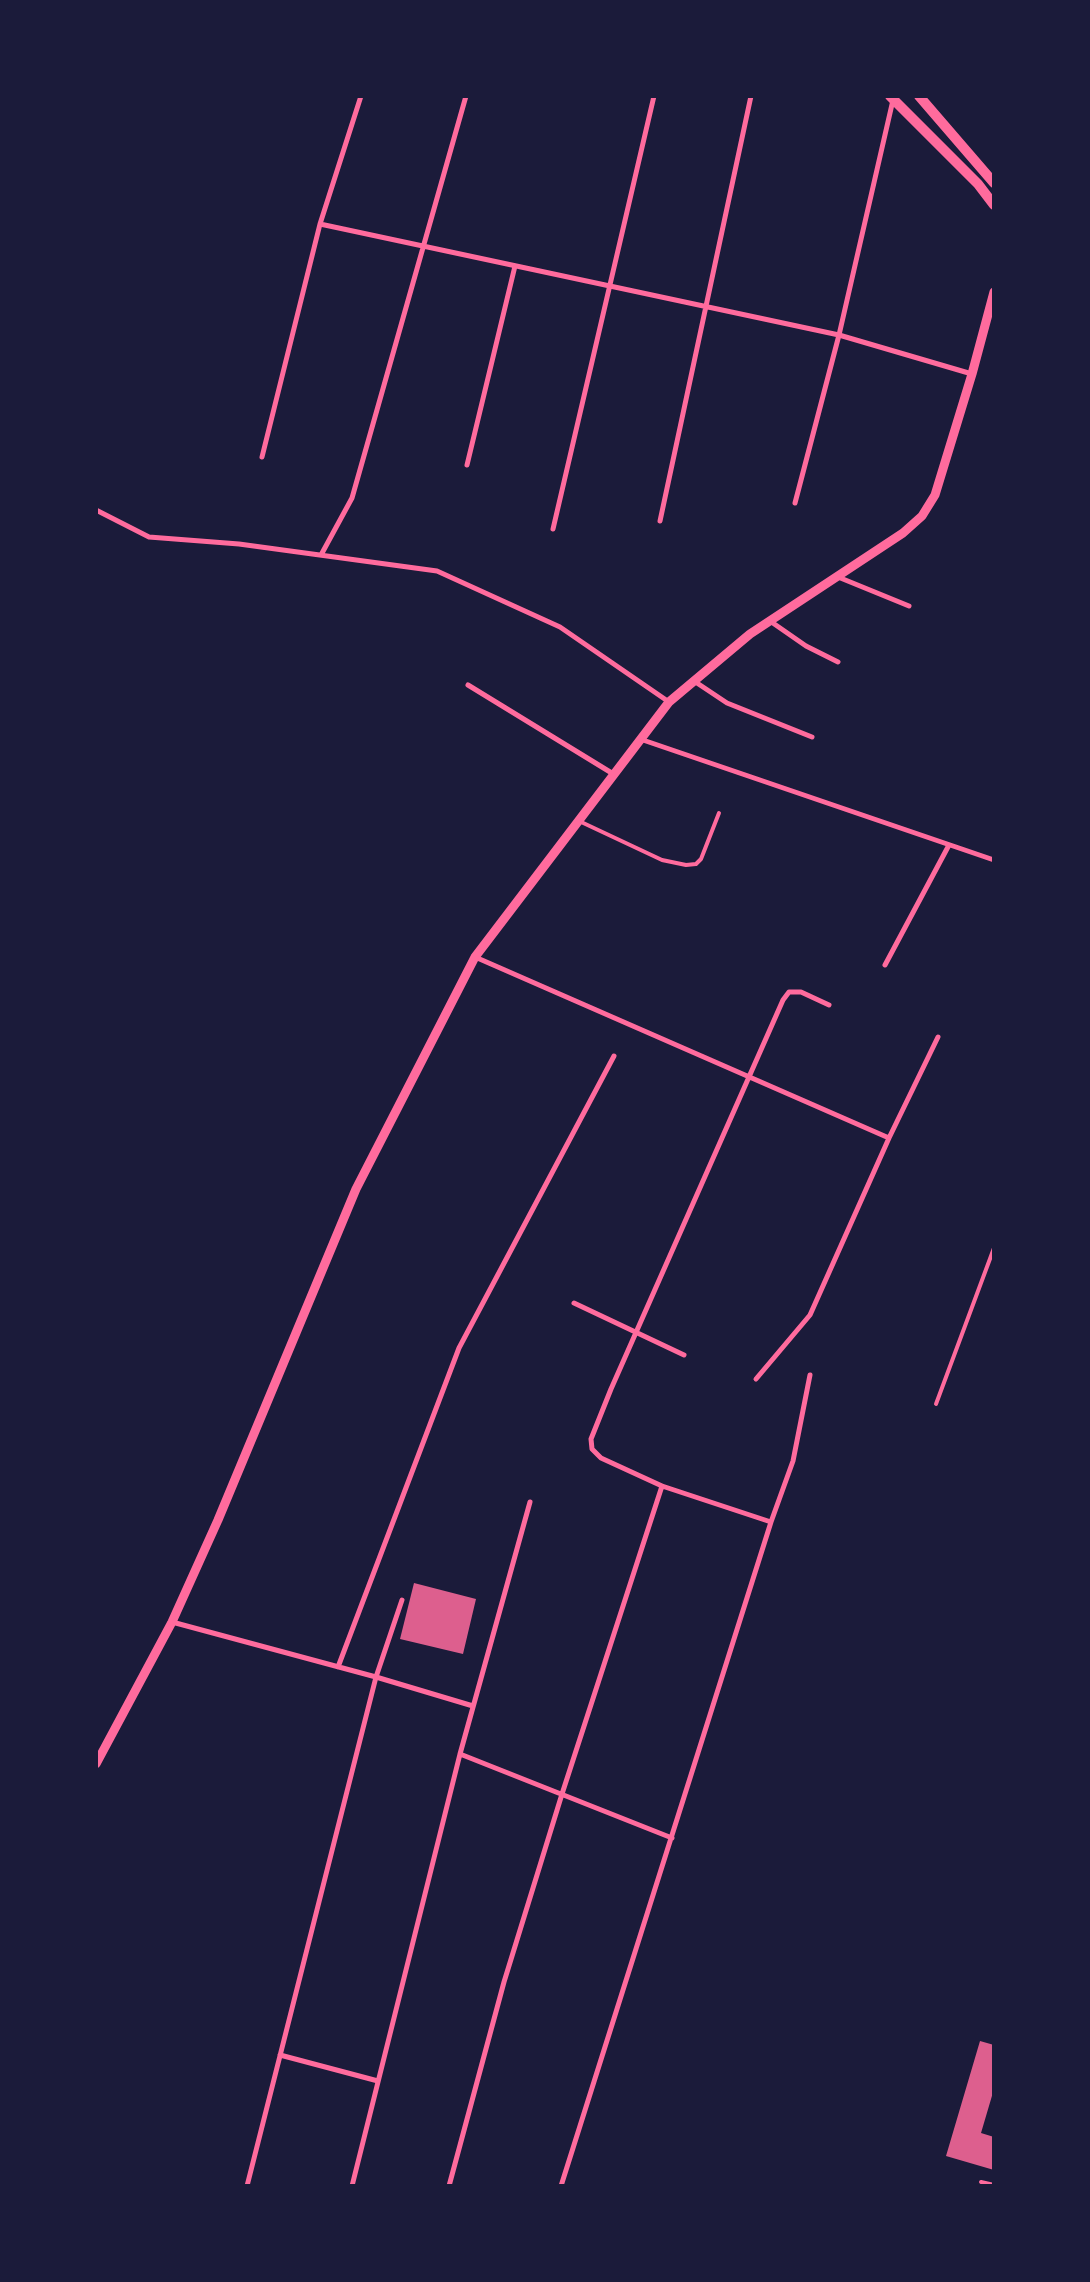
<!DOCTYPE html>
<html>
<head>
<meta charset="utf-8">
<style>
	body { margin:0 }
	#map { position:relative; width:1090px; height:2282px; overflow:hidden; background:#1b1b3a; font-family:Signika,sans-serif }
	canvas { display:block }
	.frame { position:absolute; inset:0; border:98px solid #1b1b3a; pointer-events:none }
</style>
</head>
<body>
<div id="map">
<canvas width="1090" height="2282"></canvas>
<div class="frame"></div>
</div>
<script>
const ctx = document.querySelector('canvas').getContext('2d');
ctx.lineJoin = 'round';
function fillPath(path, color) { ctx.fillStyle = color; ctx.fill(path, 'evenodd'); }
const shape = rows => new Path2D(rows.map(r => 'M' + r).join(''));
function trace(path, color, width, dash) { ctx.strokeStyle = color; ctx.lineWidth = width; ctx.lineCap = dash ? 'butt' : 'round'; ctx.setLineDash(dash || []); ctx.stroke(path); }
fillPath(shape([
	[414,1583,476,1599,463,1654,400,1639],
	[980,2041,994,2045,994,2089,981,2133,994,2137,994,2170,946,2156]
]), '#dd5f8e');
trace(shape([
	[579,821,662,860,686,865,696,864,701,859,719,813],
	[936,1404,994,1248],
	[981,2182,994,2185]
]), '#ff6b9d', 4);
trace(shape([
	[320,224,361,96],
	[262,457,320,224,839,335,972,374],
	[467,465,515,266],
	[795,503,839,335,893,100],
	[96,510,149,537,239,544,437,571,560,627,669,702],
	[660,521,751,96],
	[553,529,654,96],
	[321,555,352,498,466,96],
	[838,577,909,606],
	[770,621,806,646,838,662],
	[694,681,727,703,812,737],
	[468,685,615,775],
	[640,739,994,860],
	[475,957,889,1138],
	[885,965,949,845],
	[574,1303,684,1355],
	[756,1379,810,1315,889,1138,938,1037],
	[662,1486,601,1458,592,1449,591,1439,611,1389,783,1000,789,992,801,992,829,1005],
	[172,1622,376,1677,473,1706],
	[338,1667,459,1348,614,1056],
	[460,1754,672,1838],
	[280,2055,378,2081],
	[247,2186,376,1677,402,1600],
	[352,2186,460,1754,530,1502],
	[449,2186,504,1982,562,1794,662,1486,771,1522],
	[561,2186,771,1522,793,1461,810,1375]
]), '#ff6b9d', 5);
trace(shape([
	[96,1764,172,1622,218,1520,356,1189,475,957,669,702,750,634,903,533,922,516,935,495,972,374,994,292]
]), '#ff6b9d', 9);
trace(shape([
	[890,96,978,184,994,205],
	[919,96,994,183]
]), '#ff6b9d', 10);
</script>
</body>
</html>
